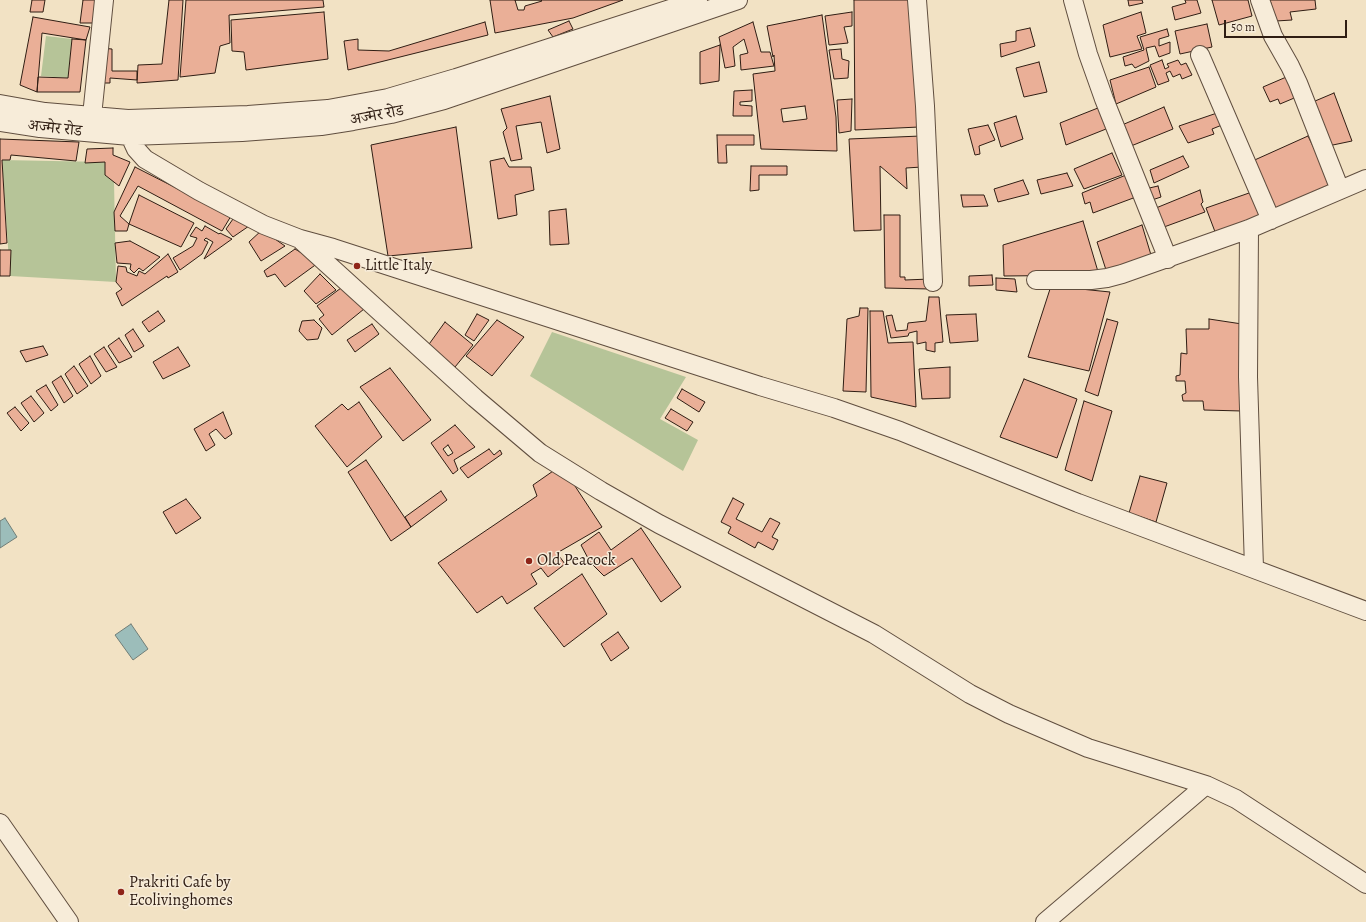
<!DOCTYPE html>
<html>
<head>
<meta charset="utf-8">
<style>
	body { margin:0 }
	#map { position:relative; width:1366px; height:922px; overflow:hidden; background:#f2e2c4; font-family:Alegreya,serif }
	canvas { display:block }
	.scale { position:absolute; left:1224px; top:20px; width:123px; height:18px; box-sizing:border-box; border:2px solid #2f1d13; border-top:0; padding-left:5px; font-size:12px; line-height:14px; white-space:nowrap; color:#2f1d13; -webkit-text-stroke:3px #f7ecd9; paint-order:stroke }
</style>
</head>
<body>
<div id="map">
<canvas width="1366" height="922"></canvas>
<div class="scale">50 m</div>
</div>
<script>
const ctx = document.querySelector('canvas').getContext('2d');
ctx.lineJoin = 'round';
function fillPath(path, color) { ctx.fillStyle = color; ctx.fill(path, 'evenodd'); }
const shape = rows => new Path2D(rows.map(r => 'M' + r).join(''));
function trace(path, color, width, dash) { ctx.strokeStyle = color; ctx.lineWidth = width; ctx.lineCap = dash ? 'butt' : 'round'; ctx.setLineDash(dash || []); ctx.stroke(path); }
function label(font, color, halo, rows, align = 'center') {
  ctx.font = font + ' Alegreya,"Noto Serif Devanagari",serif'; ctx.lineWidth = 3; ctx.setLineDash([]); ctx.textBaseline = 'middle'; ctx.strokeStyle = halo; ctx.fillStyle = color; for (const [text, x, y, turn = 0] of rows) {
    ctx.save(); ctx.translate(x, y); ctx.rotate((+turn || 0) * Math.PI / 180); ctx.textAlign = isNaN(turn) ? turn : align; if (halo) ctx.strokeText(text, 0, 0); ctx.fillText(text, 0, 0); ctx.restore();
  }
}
fillPath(shape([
	[46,36,72,39,68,78,41,76],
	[2,160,105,162,105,175,114,181,116,282,10,276],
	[552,332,686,377,660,419,698,440,683,471,530,376]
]), '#b6c498');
const water = shape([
	[5,518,17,537,0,548,0,521,5,518],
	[131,624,148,649,133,660,115,635,131,624]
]);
fillPath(water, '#9cbdba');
trace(water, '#707d77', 1);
const building = shape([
	[32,0,45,0,43,12,30,12,32,0],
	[83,0,96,0,93,23,80,23,83,0],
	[169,0,183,0,178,80,137,83,138,65,162,64,169,0],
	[186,0,323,0,324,7,229,15,230,43,220,46,215,73,180,77,186,0],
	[490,0,623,0,573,18,495,33,490,0],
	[515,0,541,0,542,1,525,6,524,10,518,10,515,0],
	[854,0,912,0,919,127,855,130,854,0],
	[1128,0,1142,0,1143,3,1129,6,1128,0],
	[1185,0,1197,0,1201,13,1175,20,1172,7,1186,3,1185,0],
	[1212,0,1248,0,1252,16,1219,25,1212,0],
	[1270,0,1315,0,1316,9,1290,12,1292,20,1276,21,1270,0],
	[324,12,328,59,246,70,244,52,232,51,231,20,324,12],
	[852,12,852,26,844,27,848,43,829,45,825,16,852,12],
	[1141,12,1146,33,1137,36,1142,49,1110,57,1103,25,1141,12],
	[822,15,836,117,837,151,761,149,753,74,775,71,774,55,773,57,767,26,822,15],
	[33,17,90,27,86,40,42,33,37,92,20,85,33,17],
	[569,21,573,29,553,37,548,30,569,21],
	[485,22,488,35,348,70,344,41,358,39,358,50,389,51,485,22],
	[753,22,761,52,770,52,774,66,741,70,740,55,748,53,744,39,733,47,735,66,725,68,719,37,753,22],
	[1207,24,1212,47,1180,54,1175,31,1207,24],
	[1030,28,1035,46,1001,57,1000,44,1016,41,1016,31,1030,28],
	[1167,29,1169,36,1159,39,1159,46,1170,42,1170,53,1159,57,1155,46,1146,48,1149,61,1135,68,1132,64,1125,66,1123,57,1144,50,1140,37,1167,29],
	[72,39,86,40,80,92,37,92,38,77,68,78,72,39],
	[720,45,719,81,700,84,700,52,720,45],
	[100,48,112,49,112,71,137,71,137,80,110,78,110,83,97,83,100,48],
	[841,49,842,59,849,61,848,78,834,79,829,50,841,49],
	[1162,60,1165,69,1169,67,1167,64,1178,60,1181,65,1186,63,1192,75,1182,79,1180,74,1173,77,1170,71,1166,73,1169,81,1158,85,1150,65,1162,60],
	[1039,62,1047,92,1024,97,1016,68,1039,62],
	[1149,67,1156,87,1116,104,1110,80,1149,67],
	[1291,75,1299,96,1280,104,1278,99,1270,102,1263,87,1291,75],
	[752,90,752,101,740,102,740,105,752,106,752,116,733,116,734,91,752,90],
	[1334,93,1352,141,1328,146,1308,104,1334,93],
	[550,96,560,149,547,153,541,122,516,126,522,159,511,161,503,132,507,128,501,109,550,96],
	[852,99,851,131,839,133,837,100,852,99],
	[805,106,807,119,783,122,781,109,805,106],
	[1103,106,1111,127,1066,145,1060,123,1103,106],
	[1164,107,1173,129,1131,146,1122,125,1164,107],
	[1220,112,1227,123,1212,129,1214,134,1188,143,1179,126,1220,112],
	[1016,116,1023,139,1001,147,994,123,1016,116],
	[988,125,995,140,979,146,980,154,975,155,968,129,988,125],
	[456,127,472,248,388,256,371,145,456,127],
	[717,135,754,135,754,145,726,145,727,163,718,163,717,135],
	[921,136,922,167,906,168,907,189,880,166,881,230,854,231,849,139,921,136],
	[1308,136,1334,189,1274,213,1248,163,1308,136],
	[0,139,79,142,76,161,11,155,10,160,2,160,7,243,0,244,0,139],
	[113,148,113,155,130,162,119,186,105,175,105,162,85,163,87,149,113,148],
	[1112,153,1122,175,1084,189,1074,169,1112,153],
	[1183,156,1189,167,1154,183,1150,170,1183,156],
	[504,158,509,167,531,167,534,190,515,195,517,215,498,219,490,161,504,158],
	[751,166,787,166,787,175,759,175,759,190,750,191,751,166],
	[135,167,231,216,222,231,138,186,120,216,129,224,127,231,115,231,114,212,135,167],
	[1067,173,1073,186,1041,194,1037,180,1067,173],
	[1126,175,1136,197,1093,213,1090,202,1085,204,1082,193,1126,175],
	[1023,180,1029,194,998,202,994,189,1023,180],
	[1158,186,1161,197,1149,201,1145,189,1158,186],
	[1200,190,1203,202,1201,204,1205,212,1164,227,1156,208,1200,190],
	[1252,192,1264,221,1217,237,1206,208,1252,192],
	[139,195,194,223,181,247,129,224,139,195],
	[961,195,984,195,988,206,963,207,961,195],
	[566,209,569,244,550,245,549,211,566,209],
	[884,215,900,215,900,277,905,277,905,280,930,279,930,289,885,288,884,215],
	[233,219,249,226,233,237,226,229,233,219],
	[1083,221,1099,275,1004,276,1003,245,1083,221],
	[1142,225,1151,255,1107,273,1097,242,1142,225],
	[205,226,219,234,220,233,232,239,204,259,213,242,206,238,204,240,208,242,202,254,180,270,173,258,193,246,197,238,190,236,196,227,202,231,205,226],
	[262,230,285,246,261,261,249,242,262,230],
	[130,241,160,257,143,271,139,268,134,273,130,269,131,264,117,263,115,243,130,241],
	[295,249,318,263,285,287,275,274,267,277,264,271,295,249],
	[0,250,11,250,10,276,0,276,0,250],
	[168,254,178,272,168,278,167,276,122,306,116,293,122,289,116,282,118,266,126,267,127,272,137,276,139,271,145,274,168,254],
	[320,274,336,290,316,304,304,291,320,274],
	[992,275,993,285,969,286,969,276,992,275],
	[996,278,1015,279,1017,292,996,290,996,278],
	[345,285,364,309,332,335,319,319,324,315,317,306,345,285],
	[1051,286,1110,292,1089,371,1028,357,1051,286],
	[929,297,939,297,943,342,935,343,935,352,926,350,926,342,917,344,917,331,909,333,908,336,891,338,886,316,892,315,896,331,907,330,908,323,926,321,929,297],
	[860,308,868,308,866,392,843,391,847,319,859,316,860,308],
	[158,311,165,321,149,332,142,322,158,311],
	[870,311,883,311,888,343,913,342,916,407,871,397,870,311],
	[477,314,489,320,474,341,465,335,477,314],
	[976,314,978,341,950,343,946,315,976,314],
	[1107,319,1118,322,1098,396,1085,391,1107,319],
	[1209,319,1242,324,1242,411,1204,410,1203,401,1183,401,1182,395,1186,393,1185,381,1176,381,1176,376,1180,375,1181,353,1187,354,1186,329,1209,329,1209,319],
	[314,320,322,328,318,339,307,340,299,331,302,321,314,320],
	[497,320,524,337,492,376,466,356,497,320],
	[445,322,473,345,455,367,427,347,445,322],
	[372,324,379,334,355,352,347,340,372,324],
	[133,329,144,346,134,352,125,335,133,329],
	[119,338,132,357,119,363,108,346,119,338],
	[43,346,48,355,26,362,20,351,43,346],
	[104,347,117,367,106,372,94,354,104,347],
	[178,347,190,366,163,379,153,362,178,347],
	[90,356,101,376,91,384,79,364,90,356],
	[74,366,88,386,77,394,65,374,74,366],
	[950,367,950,398,922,399,919,369,950,367],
	[390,368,431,420,403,441,360,387,390,368],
	[61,376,73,396,64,403,52,382,61,376],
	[1024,379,1077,399,1057,458,1000,437,1024,379],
	[46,385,58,405,51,411,36,391,46,385],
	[682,389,705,402,699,412,677,398,682,389],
	[31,396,44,413,34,422,21,403,31,396],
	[1084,401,1112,411,1092,481,1065,470,1084,401],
	[359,402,382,437,347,467,315,426,342,404,348,410,359,402],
	[15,407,29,423,21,431,7,413,15,407],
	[671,409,693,422,687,431,665,418,671,409],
	[223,412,232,434,225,439,216,429,209,434,215,445,206,451,194,429,223,412],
	[455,425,475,447,454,460,458,470,453,474,431,443,455,425],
	[448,445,453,453,448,456,443,449,448,445],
	[489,449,494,455,500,450,502,454,468,478,460,468,489,449],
	[366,460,411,527,391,541,348,472,366,460],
	[556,469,562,477,567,475,571,480,602,527,557,553,565,564,548,577,541,568,531,574,537,584,507,604,502,596,477,613,438,563,537,496,533,485,556,469],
	[1140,476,1167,483,1156,522,1129,513,1140,476],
	[441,491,447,500,411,527,405,517,441,491],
	[733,498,744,504,736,519,762,532,770,518,780,523,772,537,778,540,773,550,758,542,755,548,728,533,731,527,721,522,733,498],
	[186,499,201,518,176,534,163,512,186,499],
	[641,528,681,587,661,602,632,558,604,576,590,562,581,545,599,532,611,550,641,528],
	[582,574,607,614,564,647,534,608,582,574],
	[618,632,629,648,611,661,601,644,618,632]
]);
fillPath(building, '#eaaf97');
trace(building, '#2f1d13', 1);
const street = shape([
	[917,0,925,106,933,282],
	[1073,0,1088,54,1104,99,1168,259],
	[1260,0,1273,36,1290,66,1298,83,1340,190],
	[1200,55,1271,220],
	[0,104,45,112,128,119,248,115,328,109,388,98,456,78,698,0],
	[128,119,130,136,136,149,145,159,199,191,264,225,300,239,333,248,760,386,834,408,900,431,1078,503,1366,611],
	[0,122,40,128,130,136,242,132,321,126,353,121,391,114,444,100,738,0],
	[90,128,92,116,104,0],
	[1249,229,1248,377,1254,568],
	[302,241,475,398,540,453,601,491,659,524,874,634,970,694,1009,714,1088,748,1206,785,1236,799,1366,884],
	[1036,280,1091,280,1107,278,1122,274,1249,229,1366,179],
	[0,823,69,922],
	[1045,922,1206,785]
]);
trace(street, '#604e3f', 20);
trace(street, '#f7ecd9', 18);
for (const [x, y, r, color] of [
	[357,266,4,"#8f2418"],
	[529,561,4,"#8f2418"],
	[121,892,4,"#8f2418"]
]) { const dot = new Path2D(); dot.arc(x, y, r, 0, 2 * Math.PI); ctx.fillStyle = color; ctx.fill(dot); trace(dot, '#f7ecd9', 1.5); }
label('16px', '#2f1d13', '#f7ecd9', [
	["अज्मेर रोड",377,116,-11],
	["अज्मेर रोड",55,129,6]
]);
label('16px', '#2f1d13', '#f7ecd9', [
	["Little Italy",365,266],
	["Old Peacock",537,561],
	["Prakriti Cafe by",129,883],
	["Ecolivinghomes",129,901]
], 'left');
</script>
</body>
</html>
